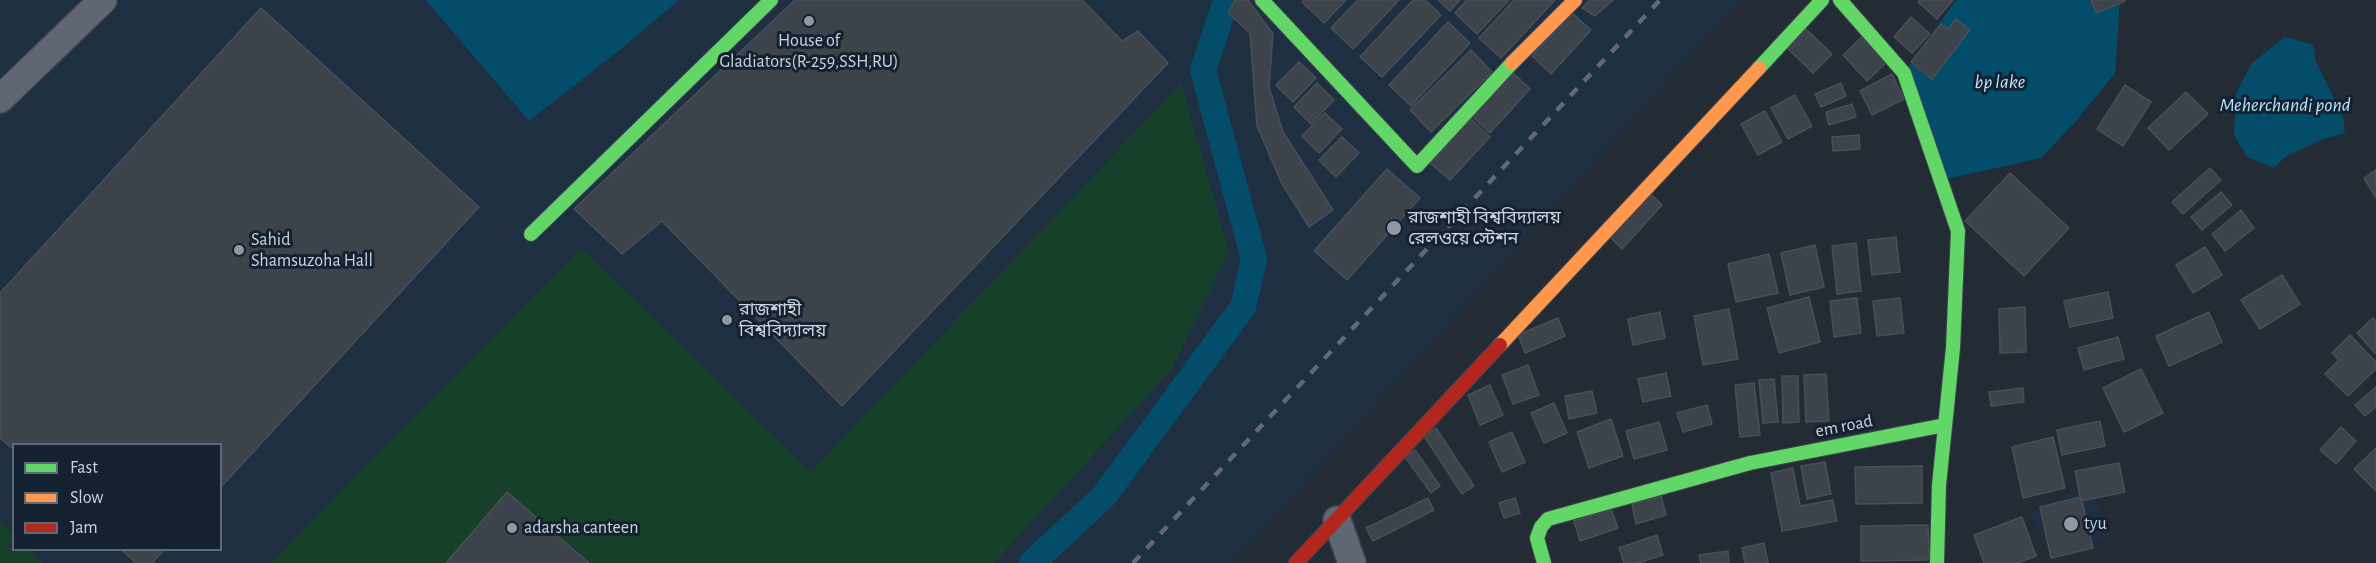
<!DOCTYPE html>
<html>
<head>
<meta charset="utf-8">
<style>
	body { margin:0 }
	#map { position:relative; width:2376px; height:563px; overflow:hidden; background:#232b34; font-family:"Alegreya Sans",sans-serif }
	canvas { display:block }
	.legend { position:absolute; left:12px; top:443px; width:210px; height:108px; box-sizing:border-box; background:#132130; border:2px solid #5d6976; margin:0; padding:8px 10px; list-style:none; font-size:18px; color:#cbd4de }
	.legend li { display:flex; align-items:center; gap:12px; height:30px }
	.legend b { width:30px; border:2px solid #5d6976 }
</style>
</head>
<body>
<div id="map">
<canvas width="2376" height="563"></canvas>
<ul class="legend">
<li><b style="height:8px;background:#63d668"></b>Fast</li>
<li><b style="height:8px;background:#ff974d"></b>Slow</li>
<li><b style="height:8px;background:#b3261e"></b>Jam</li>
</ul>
</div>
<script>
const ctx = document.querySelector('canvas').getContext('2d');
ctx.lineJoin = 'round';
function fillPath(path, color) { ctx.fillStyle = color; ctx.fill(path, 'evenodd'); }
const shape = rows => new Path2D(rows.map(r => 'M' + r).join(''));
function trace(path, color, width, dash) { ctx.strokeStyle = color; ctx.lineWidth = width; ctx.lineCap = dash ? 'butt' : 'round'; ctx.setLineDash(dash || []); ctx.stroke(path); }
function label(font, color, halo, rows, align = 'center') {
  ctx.font = font + ' "Alegreya Sans","Noto Sans Bengali",sans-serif'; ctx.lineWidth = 6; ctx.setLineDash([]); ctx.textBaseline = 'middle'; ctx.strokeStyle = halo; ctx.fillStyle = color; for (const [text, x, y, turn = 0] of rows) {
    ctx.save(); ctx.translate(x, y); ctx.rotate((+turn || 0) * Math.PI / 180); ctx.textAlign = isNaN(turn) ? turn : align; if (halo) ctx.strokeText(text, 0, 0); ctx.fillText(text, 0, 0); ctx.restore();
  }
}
fillPath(shape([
	[0,0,1741,0,1234,563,0,563],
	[14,444,220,444,220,550,14,550],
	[2092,484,2110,536,2055,563,2030,512]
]), '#1e2f42');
fillPath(shape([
	[1181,84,1229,251,1171,370,994,563,271,563,581,248,811,472],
	[0,521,13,534,14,550,29,550,42,563,0,563]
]), '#17402a');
fillPath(shape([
	[426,0,679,0,622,48,529,121],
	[1956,0,2120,0,2115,73,2077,120,2041,158,1942,180,1904,73],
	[2285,37,2314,45,2315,60,2343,117,2345,133,2321,140,2285,157,2274,168,2247,157,2234,135,2236,93,2252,63]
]), '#034d6b');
trace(shape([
	[1032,563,1104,496,1243,307,1254,259,1203,70,1226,0]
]), '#034d6b', 26);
const building = shape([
	[795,0,1082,0,1122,41,1138,31,1168,63,842,406,662,221,622,254,574,209,795,0],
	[1235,0,1248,0,1273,34,1269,87,1283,132,1333,210,1309,227,1281,182,1257,126,1250,33,1228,13,1235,0],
	[1304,0,1346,0,1324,23,1302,2,1304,0],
	[1358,0,1399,0,1353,49,1331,28,1358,0],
	[1413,0,1425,0,1441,15,1382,77,1360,57,1413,0],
	[1438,0,1460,0,1450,11,1438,0],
	[1467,0,1509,0,1477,34,1455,13,1467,0],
	[1514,0,1555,0,1501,58,1479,38,1514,0],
	[1590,0,1613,0,1595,16,1582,8,1590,0],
	[1920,0,1953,0,1937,19,1918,2,1920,0],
	[2091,0,2124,0,2125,1,2096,13,2091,0],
	[261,8,479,207,220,488,220,444,14,444,14,450,0,438,0,293,261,8],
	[1572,13,1591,30,1551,74,1532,56,1572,13],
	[1911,17,1930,34,1912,53,1894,37,1911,17],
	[1956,19,1970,30,1932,79,1911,62,1941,24,1948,29,1956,19],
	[1448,22,1470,43,1411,106,1389,85,1448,22],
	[1806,29,1832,54,1813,73,1787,48,1806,29],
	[1863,36,1887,62,1867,81,1843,55,1863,36],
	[1471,50,1492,72,1431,132,1410,110,1471,50],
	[1299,62,1316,78,1293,102,1276,85,1299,62],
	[1511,71,1530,89,1490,133,1471,115,1511,71],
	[1892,74,1904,99,1872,115,1860,91,1892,74],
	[1317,83,1334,100,1311,124,1294,107,1317,83],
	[1841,83,1846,96,1821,107,1815,94,1841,83],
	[2125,85,2151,102,2123,146,2097,129,2125,85],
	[2186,92,2208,114,2169,150,2148,128,2186,92],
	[1795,95,1812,126,1788,139,1771,108,1795,95],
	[1852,104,1856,117,1829,125,1826,112,1852,104],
	[1765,111,1782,142,1758,155,1741,124,1765,111],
	[1325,113,1342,129,1319,153,1302,136,1325,113],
	[1471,119,1490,137,1450,180,1430,163,1471,119],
	[1859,135,1860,149,1833,151,1832,137,1859,135],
	[1342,137,1359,153,1336,177,1319,160,1342,137],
	[2210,168,2221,180,2183,214,2172,202,2210,168],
	[1387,169,1420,198,1347,280,1314,251,1387,169],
	[2376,170,2376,198,2364,178,2376,170],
	[2010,173,2069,228,2024,276,1965,221,2010,173],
	[1649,192,1662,205,1622,249,1609,236,1649,192],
	[2221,192,2232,205,2202,230,2191,217,2221,192],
	[2241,210,2254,228,2225,251,2212,234,2241,210],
	[1896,237,1900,272,1872,275,1868,240,1896,237],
	[1856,243,1861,291,1837,294,1832,246,1856,243],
	[1815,245,1824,287,1790,295,1781,253,1815,245],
	[2205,247,2222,275,2193,293,2176,265,2205,247],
	[1769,254,1778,293,1736,302,1728,264,1769,254],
	[2282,275,2300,304,2260,329,2241,300,2282,275],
	[2108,292,2113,318,2070,327,2064,301,2108,292],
	[1809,297,1820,342,1779,353,1767,308,1809,297],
	[1857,298,1861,333,1834,337,1830,301,1857,298],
	[1900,298,1904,333,1877,336,1873,301,1900,298],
	[2025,307,2026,352,2000,353,1999,309,2025,307],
	[1729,309,1738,359,1703,365,1694,316,1729,309],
	[1660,312,1665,338,1633,345,1628,319,1660,312],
	[2209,312,2222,342,2169,366,2156,336,2209,312],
	[1558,318,1565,336,1525,353,1518,335,1558,318],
	[2373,318,2376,321,2376,354,2357,333,2373,318],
	[2350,335,2376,362,2376,369,2348,396,2325,374,2339,360,2332,353,2350,335],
	[2118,337,2124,359,2084,370,2078,348,2118,337],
	[1528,365,1539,395,1513,404,1502,375,1528,365],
	[2141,369,2163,413,2124,432,2103,388,2141,369],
	[1666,373,1671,396,1643,402,1638,379,1666,373],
	[1826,374,1829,421,1806,422,1804,375,1826,374],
	[1782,376,1798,376,1799,422,1783,423,1782,376],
	[1774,379,1778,422,1763,423,1759,380,1774,379],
	[1754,383,1760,435,1740,437,1735,385,1754,383],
	[1490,385,1503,415,1480,425,1468,395,1490,385],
	[2376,387,2376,407,2365,416,2355,405,2376,387],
	[2023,388,2024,402,1991,406,1989,392,2023,388],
	[1592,391,1597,413,1569,419,1565,396,1592,391],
	[1554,403,1567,433,1544,443,1531,413,1554,403],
	[1707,405,1712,424,1683,432,1677,413,1707,405],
	[1611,419,1623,456,1589,468,1577,432,1611,419],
	[2100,421,2105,446,2062,455,2057,430,2100,421],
	[1659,422,1667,450,1634,459,1626,431,1659,422],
	[2341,427,2356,441,2336,464,2320,450,2341,427],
	[1436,428,1474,486,1462,494,1424,436,1436,428],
	[1512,432,1525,462,1502,472,1489,442,1512,432],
	[2053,437,2065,488,2023,498,2012,447,2053,437],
	[2376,448,2376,491,2354,469,2376,448],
	[1415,450,1440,486,1431,493,1405,457,1415,450],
	[1825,462,1831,494,1807,499,1801,466,1825,462],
	[2119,463,2125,492,2081,501,2075,471,2119,463],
	[1922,466,1922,503,1856,504,1855,467,1922,466],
	[1793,468,1800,506,1833,500,1837,521,1782,531,1771,473,1793,468],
	[507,492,589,563,446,563,507,492],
	[1661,496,1666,515,1636,524,1632,504,1661,496],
	[2081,497,2093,548,2051,558,2040,507,2081,497],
	[1428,498,1434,510,1373,541,1366,528,1428,498],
	[1515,498,1520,513,1504,518,1499,503,1515,498],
	[1611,509,1618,528,1580,541,1574,521,1611,509],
	[2022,517,2036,556,2018,563,1984,563,1974,535,2022,517],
	[1928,525,1929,560,1861,561,1861,526,1928,525],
	[1657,535,1663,555,1638,563,1624,563,1619,548,1657,535],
	[1764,543,1768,563,1745,563,1742,548,1764,543],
	[122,550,164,550,152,563,136,563,122,550],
	[1728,551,1729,563,1701,563,1699,555,1728,551]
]);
fillPath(building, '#3c434a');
trace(building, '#484f57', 1.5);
const street = shape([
	[0,99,103,0],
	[1337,520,1352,563]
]);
const fast = shape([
	[1262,0,1417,166,1512,63],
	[1840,0,1904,73,1958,231,1953,348,1939,485,1937,563],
	[1759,68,1822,0],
	[531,234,771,0],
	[1544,563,1537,538,1541,527,1548,519,1750,463,1945,425]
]);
const slow = shape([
	[1512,63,1575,0],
	[1500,345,1759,68]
]);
const jam = shape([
	[1296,563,1500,345]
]);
trace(street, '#40464e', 30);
trace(fast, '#40464e', 16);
trace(slow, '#40464e', 16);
trace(jam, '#40464e', 16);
trace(street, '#616675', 27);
trace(fast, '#63d668', 14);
trace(slow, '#ff974d', 14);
trace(jam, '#b3261e', 14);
trace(shape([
	[1133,563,1660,0]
]), '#646773', 4.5, [10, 10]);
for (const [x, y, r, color] of [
	[809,21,6,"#9099a2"],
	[1394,228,8,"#9099a2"],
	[239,250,6,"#9099a2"],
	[727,320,6,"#9099a2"],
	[2071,524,8,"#9099a2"],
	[512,528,6,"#9099a2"]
]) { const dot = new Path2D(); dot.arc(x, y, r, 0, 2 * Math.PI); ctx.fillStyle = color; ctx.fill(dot); trace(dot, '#132130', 2); }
label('18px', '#cbd4de', '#132130', [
	["House of",809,41,"center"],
	["Gladiators(R-259,SSH,RU)",809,62,"center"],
	["রাজশাহী বিশ্ববিদ্যালয়",1408,218],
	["রেলওয়ে স্টেশন",1408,239],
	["Sahid",251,240],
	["Shamsuzoha Hall",251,261],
	["রাজশাহী",739,310],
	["বিশ্ববিদ্যালয়",739,331],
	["tyu",2084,524],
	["adarsha canteen",524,528]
], 'left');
label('18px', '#cbd4de', '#132130', [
	["em road",1844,426,-11]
]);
label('italic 20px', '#bae3fb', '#132130', [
	["bp lake",2000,82],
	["Meherchandi pond",2285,105]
]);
</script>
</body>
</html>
